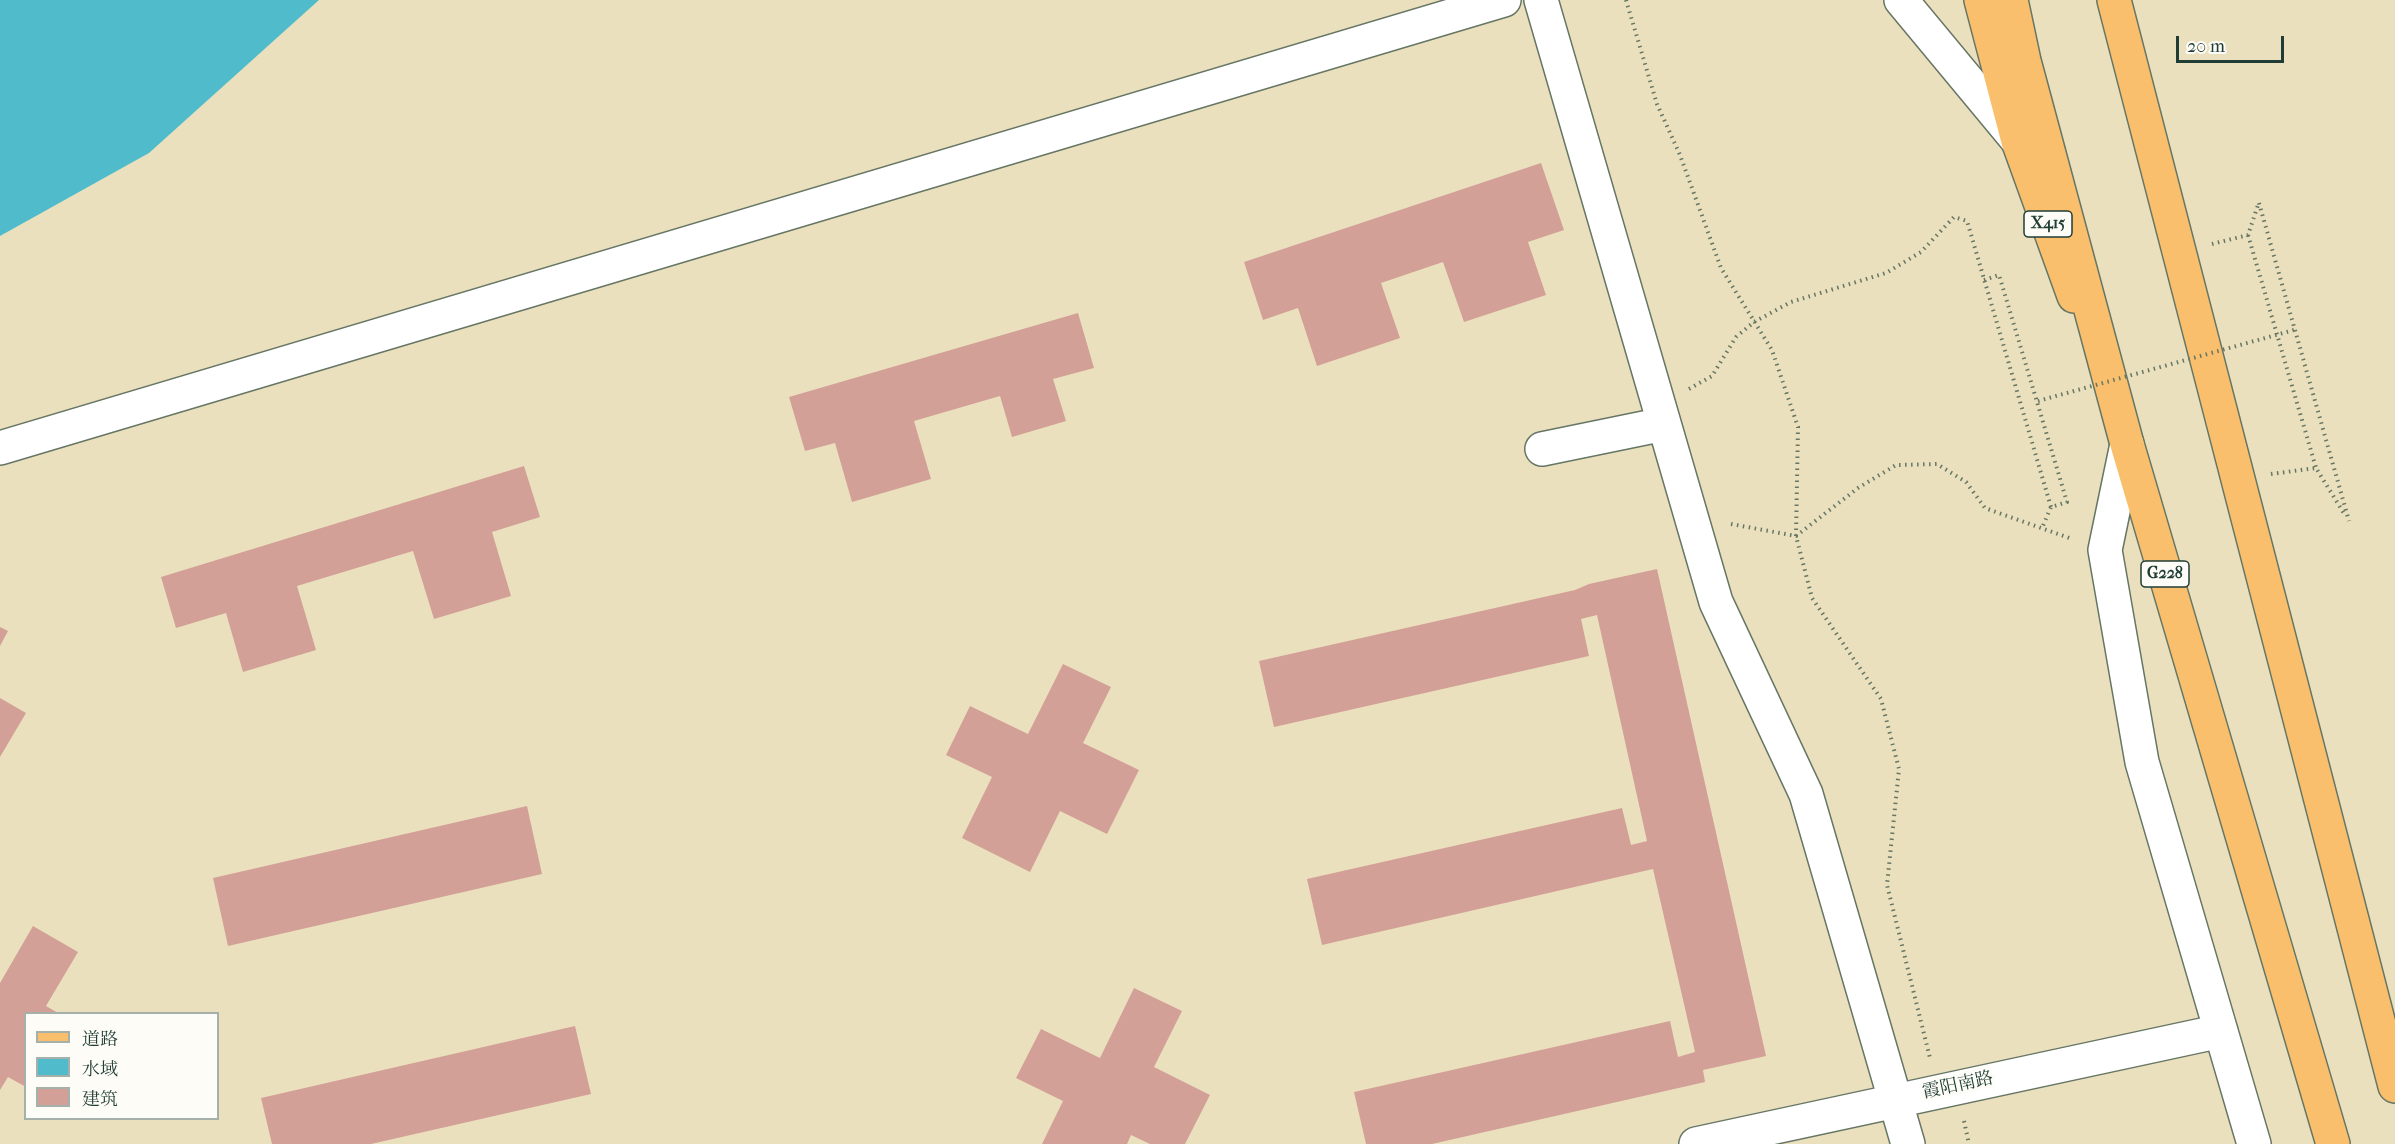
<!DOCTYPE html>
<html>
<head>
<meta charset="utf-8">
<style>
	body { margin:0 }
	#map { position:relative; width:2395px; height:1144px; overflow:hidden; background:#ebe0be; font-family:"IM FELL French Canon","Noto Serif SC",serif }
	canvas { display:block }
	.legend { position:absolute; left:24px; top:1012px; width:195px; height:108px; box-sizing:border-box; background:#fdfcf7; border:2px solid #a4b0a9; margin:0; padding:8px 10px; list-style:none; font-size:18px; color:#1f3d34 }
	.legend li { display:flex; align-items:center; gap:12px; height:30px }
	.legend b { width:30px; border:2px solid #a4b0a9 }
	.scale { position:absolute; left:2176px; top:36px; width:108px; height:27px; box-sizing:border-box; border:3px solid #1f3d34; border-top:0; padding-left:8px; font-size:18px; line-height:21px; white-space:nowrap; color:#1f3d34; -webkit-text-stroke:4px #fdfcf7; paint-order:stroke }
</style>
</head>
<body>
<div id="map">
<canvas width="2395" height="1144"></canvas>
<ul class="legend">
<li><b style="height:8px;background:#f9bf6c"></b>道路</li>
<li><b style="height:16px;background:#50bccb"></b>水域</li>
<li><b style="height:16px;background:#d2a097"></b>建筑</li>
</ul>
<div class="scale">20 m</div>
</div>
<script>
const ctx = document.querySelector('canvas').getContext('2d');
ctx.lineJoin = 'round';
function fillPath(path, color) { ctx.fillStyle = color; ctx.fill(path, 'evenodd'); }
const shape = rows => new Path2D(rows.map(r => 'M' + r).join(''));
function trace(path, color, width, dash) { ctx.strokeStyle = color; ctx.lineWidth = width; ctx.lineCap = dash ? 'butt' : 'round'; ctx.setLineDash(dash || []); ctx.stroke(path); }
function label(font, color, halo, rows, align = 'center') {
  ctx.font = font + ' "IM FELL French Canon","Noto Serif SC",serif'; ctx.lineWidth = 6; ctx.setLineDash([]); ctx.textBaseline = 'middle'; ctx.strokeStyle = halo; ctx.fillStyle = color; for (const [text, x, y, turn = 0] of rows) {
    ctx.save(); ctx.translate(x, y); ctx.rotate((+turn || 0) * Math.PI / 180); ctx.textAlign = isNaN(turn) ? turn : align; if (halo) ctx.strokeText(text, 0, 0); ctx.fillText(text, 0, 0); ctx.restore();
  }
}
fillPath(shape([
	[0,0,319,0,149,153,0,236]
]), '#50bccb');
fillPath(shape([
	[1541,163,1564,230,1528,242,1546,295,1464,322,1443,262,1381,283,1400,338,1317,366,1298,308,1263,320,1244,262],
	[1078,313,1094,368,1053,379,1066,421,1012,437,1000,396,914,421,931,479,852,502,835,443,805,451,789,397],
	[524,466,540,517,492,532,511,596,434,619,413,551,297,586,316,650,243,672,226,613,176,628,161,577],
	[1657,569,1766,1056,1703,1070,1705,1082,1432,1144,1366,1144,1354,1092,1670,1021,1678,1057,1695,1052,1653,869,1322,945,1307,879,1622,808,1631,845,1647,841,1597,615,1581,619,1589,656,1274,727,1259,661,1575,590,1589,584],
	[0,627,8,631,0,646],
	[1063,664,1111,687,1083,743,1139,770,1107,834,1060,811,1030,872,962,838,992,777,946,755,970,706,1028,734],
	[0,698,26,713,0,757],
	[527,806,542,874,228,946,213,878],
	[33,926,78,952,46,1006,60,1014,26,1014,26,1087,8,1077,0,1090,0,983],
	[1134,988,1182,1011,1154,1067,1210,1095,1185,1144,1150,1144,1131,1135,1127,1144,1042,1144,1063,1101,1016,1078,1041,1029,1100,1058],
	[575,1026,591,1094,371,1144,272,1144,261,1098]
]), '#d2a097');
const minor = shape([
	[1541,0,1716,602,1806,794,1908,1144],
	[1901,0,2018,141],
	[2127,444,2105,550,2142,762,2254,1144],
	[0,448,1504,0],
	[1542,449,1664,424],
	[1696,1144,2221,1031]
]);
const major = shape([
	[1981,0,2018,141,2074,296]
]);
const highway = shape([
	[2011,0,2024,61,2127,444,2333,1144],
	[2114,0,2395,1086]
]);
trace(minor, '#667664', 36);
trace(major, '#667664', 36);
trace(highway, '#667664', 36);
trace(shape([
	[1626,0,1657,104,1680,155,1721,268,1772,350,1798,427,1796,536,1812,598,1881,699,1899,769,1887,885,1930,1058],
	[2259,203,2349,521],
	[2248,235,2316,468],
	[2212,244,2248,235,2258,205],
	[1984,280,1999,275,2067,502,2051,507,2042,528],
	[1689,389,1712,376,1736,337,1754,322,1791,302,1886,273,1921,252,1954,217,1967,221,2051,507],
	[2271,474,2316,468,2345,515],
	[1731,524,1796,536,1858,488,1896,465,1937,464,1966,482,1985,508,2072,539],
	[1964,1121,1969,1144]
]), '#667664', 4, [1.5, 4.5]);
trace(minor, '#fff', 33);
trace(major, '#f9bf6c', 33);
trace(highway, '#f9bf6c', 33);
trace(shape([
	[2038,401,2294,330]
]), '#667664', 4, [1.5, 4.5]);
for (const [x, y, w] of [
	[2048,224,48],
	[2165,574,48]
]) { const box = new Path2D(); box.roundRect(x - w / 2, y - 13, w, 26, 4.5); ctx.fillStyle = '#fdfcf7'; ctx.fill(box); trace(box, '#1f3d34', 1.5); }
label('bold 16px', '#1f3d34', null, [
	["X415",2048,224],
	["G228",2165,574]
]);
label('18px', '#1f3d34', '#fdfcf7', [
	["霞阳南路",1958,1086,-12]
]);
</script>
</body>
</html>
